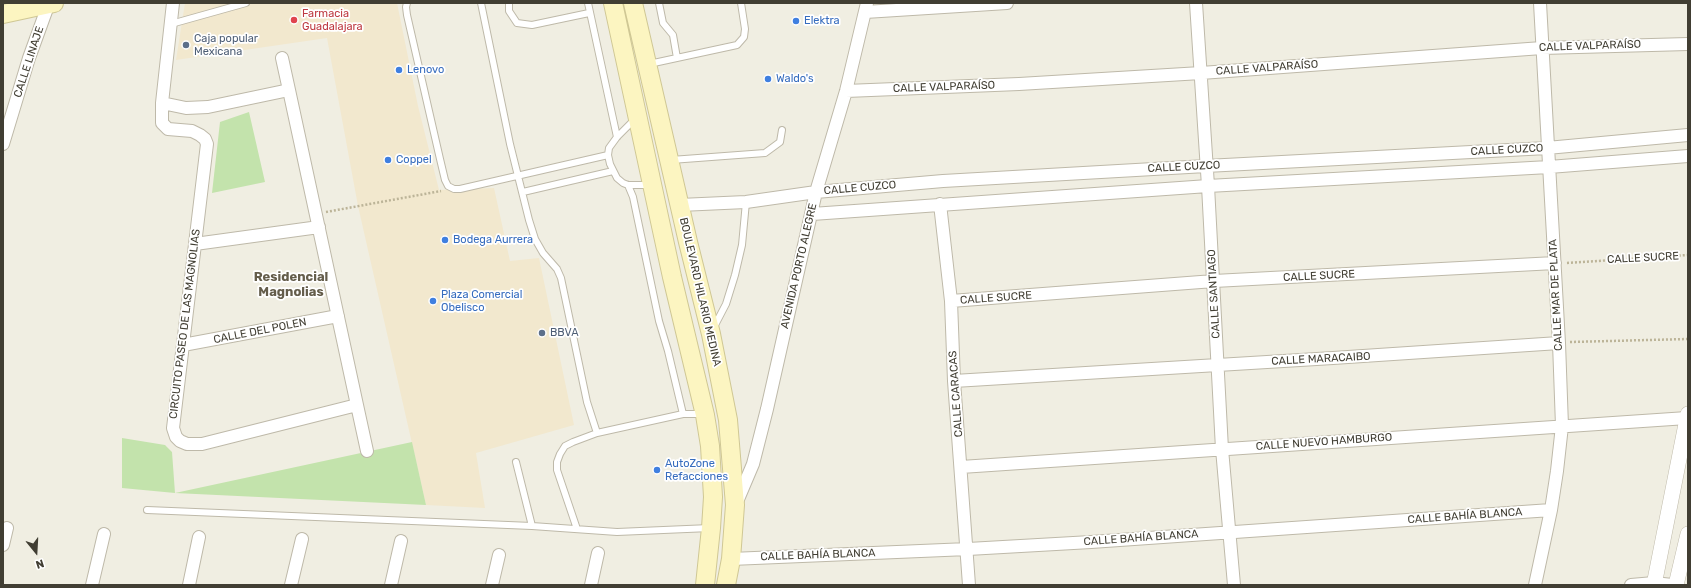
<!DOCTYPE html>
<html>
<head>
<meta charset="utf-8">
<style>
	body { margin:0 }
	#map { position:relative; width:1691px; height:588px; overflow:hidden; background:#f0eee2; font-family:Rubik,sans-serif }
	canvas { display:block }
	.frame { position:absolute; inset:0; border:4px solid #413e33; pointer-events:none }
	.north { position:absolute; left:16px; top:532px; width:40px; height:40px; -webkit-text-stroke:3px #fff; paint-order:stroke; rotate:162deg; font-size:11px; font-weight:700; line-height:16px; text-align:center; color:#413e33 }
	.north::after { content:''; display:block; margin:auto; width:14px; height:18px; background:#413e33; clip-path:polygon(50% 0,100% 100%,50% 72%,0 100%) }
</style>
</head>
<body>
<div id="map">
<canvas width="1691" height="588"></canvas>
<div class="frame"></div>
<div class="north">N</div>
</div>
<script>
const ctx = document.querySelector('canvas').getContext('2d');
ctx.lineJoin = 'round';
function fillPath(path, color) { ctx.fillStyle = color; ctx.fill(path, 'evenodd'); }
const shape = rows => new Path2D(rows.map(r => 'M' + r).join(''));
function trace(path, color, width, dash) { ctx.strokeStyle = color; ctx.lineWidth = width; ctx.lineCap = dash ? 'butt' : 'round'; ctx.setLineDash(dash || []); ctx.stroke(path); }
function label(font, color, halo, rows, align = 'center') {
  ctx.font = font + ' Rubik,sans-serif'; ctx.lineWidth = 3.5; ctx.setLineDash([]); ctx.textBaseline = 'middle'; ctx.strokeStyle = halo; ctx.fillStyle = color; for (const [text, x, y, turn = 0] of rows) {
    ctx.save(); ctx.translate(x, y); ctx.rotate((+turn || 0) * Math.PI / 180); ctx.textAlign = isNaN(turn) ? turn : align; if (halo) ctx.strokeText(text, 0, 0); ctx.fillText(text, 0, 0); ctx.restore();
  }
}
fillPath(shape([
	[185,3,397,3,418,106,439,190,494,188,510,261,539,258,574,425,476,453,485,508,426,505,358,206,327,38,176,60]
]), '#f2e8ce');
fillPath(shape([
	[249,112,265,182,212,193,220,122],
	[122,438,165,445,172,452,175,493,412,442,426,505,175,493,122,488]
]), '#c3e3ac');
const service = shape([
	[407,3,406,7,407,15,440,159,445,180,448,186,454,189,460,189,608,155],
	[481,3,510,144,529,220,535,239,543,253,557,269,561,278,587,402,597,433,683,414,703,414],
	[509,3,509,11,517,23,532,25,589,13],
	[588,3,617,137],
	[659,3,663,23,673,35,677,58],
	[171,24,246,3],
	[649,64,737,45,744,37,745,29,741,3],
	[635,119,617,137,609,148,608,155,610,164,617,178,623,183,628,185,651,185],
	[671,160,765,153,780,142,782,130],
	[628,185,633,197,659,321,668,351,683,414],
	[523,192,613,171],
	[714,327,726,304,735,275,742,245,746,202],
	[516,462,532,526],
	[147,510,532,526,617,532,710,528],
	[577,529,557,470,557,462,560,454,565,446,573,442,597,433]
]);
const minor = shape([
	[1196,3,1208,186,1222,449,1234,585],
	[865,12,1007,3],
	[282,58,289,90],
	[846,91,1019,84,1201,73,1542,48,1688,44],
	[162,103,186,108,208,107,289,90,357,405,202,444,187,444,180,441,176,437,173,428,207,144,205,139,200,135,192,131,168,129,162,123,162,103,173,3],
	[3,144,29,58,49,3],
	[940,204,951,301,954,381,969,585],
	[680,205,746,202,816,192,943,181,1206,166,1547,148,1688,135],
	[812,214,1208,186,1549,167,1688,156],
	[195,244,319,227],
	[951,301,1214,281,1555,263],
	[183,345,338,316],
	[954,381,1333,358,1559,343],
	[357,405,367,451],
	[961,467,1687,418],
	[736,504,753,464,767,409,816,192,846,91,867,3],
	[3,545,7,528],
	[731,559,968,549,1091,542,1551,510],
	[92,585,104,534],
	[189,585,199,537],
	[291,585,302,539],
	[391,585,401,541],
	[492,585,499,555],
	[591,585,598,553],
	[1535,585,1551,510,1557,471,1562,426,1559,343,1540,3],
	[1631,585,1654,583,1672,585]
]);
const tertiary = shape([
	[1654,585,1688,414],
	[1676,585,1688,534]
]);
const secondary = shape([
	[613,3,672,277,705,415,710,446,713,497,711,528,705,585],
	[633,3,688,242,711,334,728,420,735,505,731,559,726,585],
	[3,14,54,3]
]);
trace(service, '#beb9a9', 8);
trace(minor, '#beb9a9', 14);
trace(tertiary, '#beb9a9', 16);
trace(secondary, '#cfc794', 20);
trace(shape([
	[326,212,441,191],
	[1567,263,1688,255],
	[1570,342,1688,339]
]), '#bcb498', 2.5, [2, 2]);
trace(service, '#fff', 6);
trace(minor, '#fff', 12);
trace(tertiary, '#fff', 15);
trace(secondary, '#fcf5c1', 18);
for (const [x, y, r, color] of [
	[294,20,4,"#e0444e"],
	[796,21,4,"#3f7fe0"],
	[186,45,4,"#5c6f8a"],
	[399,70,4,"#3f7fe0"],
	[768,79,4,"#3f7fe0"],
	[388,160,4,"#3f7fe0"],
	[445,240,4,"#3f7fe0"],
	[433,301,4,"#3f7fe0"],
	[542,333,4,"#5c6f8a"],
	[657,470,4,"#3f7fe0"]
]) { const dot = new Path2D(); dot.arc(x, y, r, 0, 2 * Math.PI); ctx.fillStyle = color; ctx.fill(dot); trace(dot, '#fff', 1.5); }
label('11px', '#be3a42', '#fff', [
	["Farmacia",302,14],
	["Guadalajara",302,27]
], 'left');
label('11px', '#366cbe', '#fff', [
	["Elektra",804,21],
	["Lenovo",407,70],
	["Waldo's",776,79],
	["Coppel",396,160],
	["Bodega Aurrera",453,240],
	["Plaza Comercial",441,295],
	["Obelisco",441,308],
	["AutoZone",665,464],
	["Refacciones",665,477]
], 'left');
label('11px', '#4e5e75', '#fff', [
	["Caja popular",194,39],
	["Mexicana",194,52],
	["BBVA",550,333]
], 'left');
label('11px', '#413e33', '#fff', [
	["CALLE VALPARAÍSO",1590,46,-2],
	["CALLE LINAJE",29,62,-72],
	["CALLE VALPARAÍSO",1267,68,-4],
	["CALLE VALPARAÍSO",944,87,-2],
	["CALLE CUZCO",1507,150,-3],
	["CALLE CUZCO",1184,167,-3],
	["CALLE CUZCO",860,188,-5],
	["CALLE SUCRE",1643,258,-3],
	["AVENIDA PORTO ALEGRE",799,266,-77],
	["CALLE SUCRE",1319,276,-3],
	["BOULEVARD HILARIO MEDINA",700,292,77],
	["CALLE SANTIAGO",1214,294,-93],
	["CALLE MAR DE PLATA",1556,295,-93],
	["CALLE SUCRE",996,298,-4],
	["CIRCUITO PASEO DE LAS MAGNOLIAS",185,324,-83],
	["CALLE DEL POLEN",260,331,-11],
	["CALLE MARACAIBO",1321,359,-3],
	["CALLE CARACAS",956,394,-94],
	["CALLE NUEVO HAMBURGO",1324,442,-4],
	["CALLE BAHÍA BLANCA",1465,516,-4],
	["CALLE BAHÍA BLANCA",1141,538,-4],
	["CALLE BAHÍA BLANCA",818,555,-2]
]);
label('bold 13px', '#645d4b', '#fff', [
	["Residencial",291,277],
	["Magnolias",291,292]
]);
</script>
</body>
</html>
